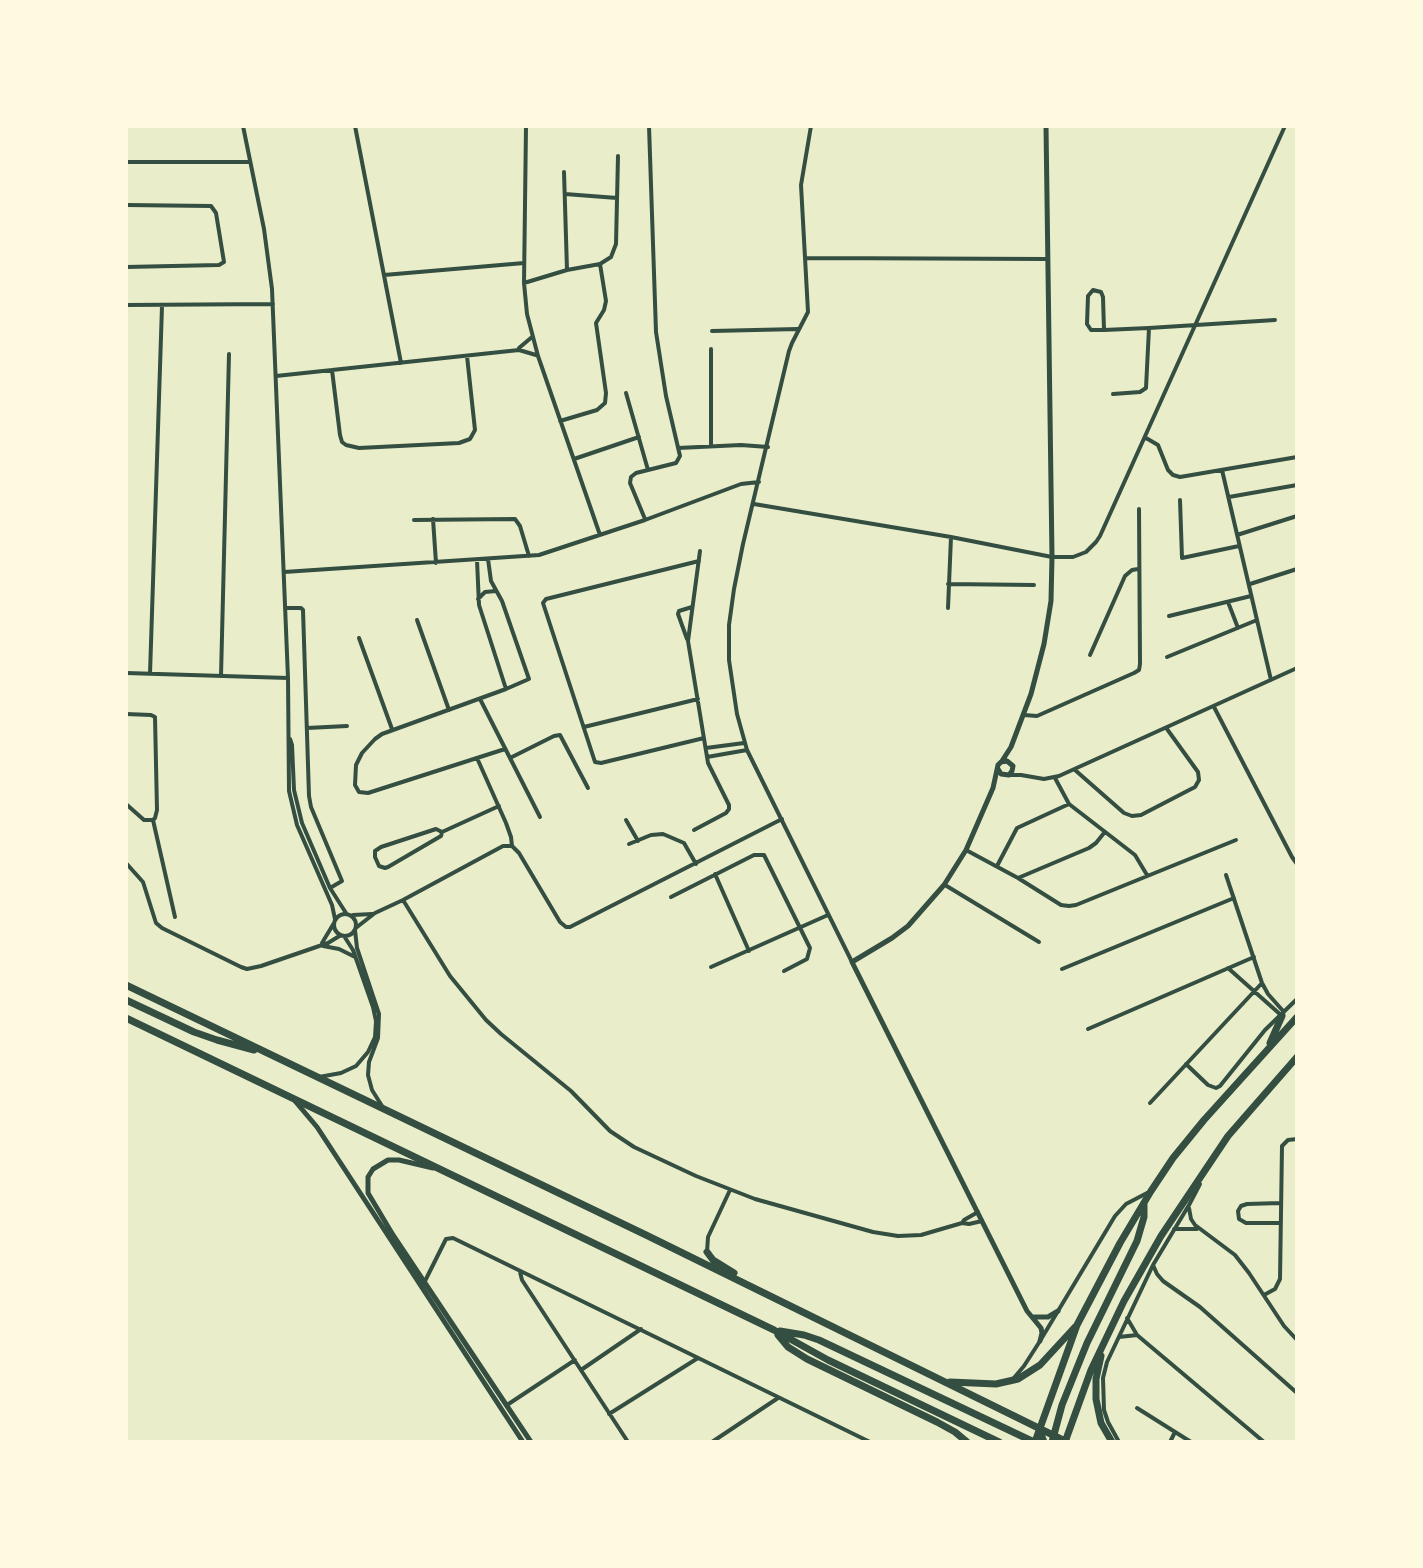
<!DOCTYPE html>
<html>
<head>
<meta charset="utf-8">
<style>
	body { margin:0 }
	#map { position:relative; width:1423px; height:1568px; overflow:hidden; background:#e9edc9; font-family:"Golos Text",sans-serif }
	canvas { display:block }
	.frame { position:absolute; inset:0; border:128px solid #fefae0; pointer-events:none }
</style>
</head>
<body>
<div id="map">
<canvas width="1423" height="1568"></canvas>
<div class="frame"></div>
</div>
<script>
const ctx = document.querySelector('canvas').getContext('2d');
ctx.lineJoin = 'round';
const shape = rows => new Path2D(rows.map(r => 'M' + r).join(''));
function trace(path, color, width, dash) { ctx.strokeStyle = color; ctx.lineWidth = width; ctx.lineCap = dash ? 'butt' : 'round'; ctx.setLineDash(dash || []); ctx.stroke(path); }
trace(shape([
	[243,126,264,229,272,289,288,678,289,791,297,825,332,905,335,919],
	[355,126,401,363],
	[526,126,524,283,527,314,538,356,600,535],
	[811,126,801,185,808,312,792,343,789,351,743,544,734,589,729,625,729,660,737,714,747,750,852,962],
	[126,162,250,162],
	[564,172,567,270],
	[565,194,617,198],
	[126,205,211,206,216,213,224,262,219,265,126,267],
	[806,258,1047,259],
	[384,275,524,263],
	[524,283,567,270,600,264,611,257,616,244,618,156],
	[126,305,273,304],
	[1104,330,1103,297,1101,292,1093,290,1088,296,1087,324,1091,330,1104,330,1149,328,1275,320],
	[712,331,798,329],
	[519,348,532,337],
	[711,349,711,445],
	[332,370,340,435,342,442,346,445,359,448,459,443,470,439,475,430,467,356],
	[276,376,519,350,536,355],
	[626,393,648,470],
	[1113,394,1140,392,1146,388,1149,328],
	[560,421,597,410,605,403,606,393,596,323,604,310,606,301,600,264],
	[1146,438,1158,445,1168,470,1173,475,1180,477,1297,457],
	[678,448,741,445,768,447],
	[574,459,639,437],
	[1222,470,1271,680],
	[1229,497,1297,485],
	[1180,500,1182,558,1239,546],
	[754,504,951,537,1052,557,1073,557,1086,552,1096,542,1100,536,1285,126],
	[433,519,436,563],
	[645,519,630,483,631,477,636,473,676,463,680,456,666,396,656,332,649,126],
	[414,520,515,519,520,526,529,556],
	[1237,535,1297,516],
	[488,559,491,581,502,601,529,679,506,689,382,734,375,739,362,753,356,765,355,785,359,792,368,793,505,749],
	[477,560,479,605,506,689],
	[699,561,546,599,543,603,595,762,601,763,704,738],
	[284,572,539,555,645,520,741,484,759,482],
	[948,584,1034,585],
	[1250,584,1297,569],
	[478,599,485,592,496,591],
	[1228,602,1238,628],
	[285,608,301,608,303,610,309,796,311,807,342,881,330,888],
	[948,608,951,537],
	[1169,616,1251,596],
	[417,620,449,710],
	[359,638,392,729],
	[687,639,678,614,679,611,692,607],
	[1090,655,1125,576,1132,570,1138,569],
	[1167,657,1257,620],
	[126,673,288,678],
	[150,674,162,306],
	[221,676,229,354],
	[480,699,540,817],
	[1214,707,1292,857,1297,864],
	[126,714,151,715,155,717,157,810,155,818,153,820,175,917],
	[1024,715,1037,716,1134,673,1139,670,1140,664,1139,509],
	[584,727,698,699],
	[307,728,347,726],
	[290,739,292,745,294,790,302,823,330,888,346,913],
	[706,748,744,743],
	[707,757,747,750],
	[477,758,506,823,511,837,512,846],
	[510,758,554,736,560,735,588,788],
	[1075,770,1124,813,1132,816,1141,815,1195,787,1199,780,1198,772,1167,729],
	[1009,775,1021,775,1044,779,1059,776,1297,668],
	[1055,778,1069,804],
	[126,804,144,820,153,820],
	[626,820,638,841],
	[694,830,726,813,729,809,729,805,708,763,688,641,700,551],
	[442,832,436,829,381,847,375,851,375,857,379,866,385,868,388,867,441,836,442,832,499,806],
	[629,844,651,835,663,834,684,843,696,864],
	[512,846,519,853,560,922,566,927,570,927,782,819],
	[966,850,1018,878,1061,905,1069,906,1076,905,1236,840],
	[126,863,143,882,156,923,162,928,241,967,247,969,261,966,328,943,341,935],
	[997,866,1017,828,1069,804,1135,855,1147,875],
	[715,874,749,951],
	[1226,875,1262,983,1268,994,1284,1012],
	[1018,878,1089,848,1096,843,1104,833],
	[945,885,1039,942],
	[671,897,754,855,764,855,810,948,807,959,784,971],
	[403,900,450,976,486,1020,501,1034,571,1091,610,1131,634,1147,696,1176,755,1199,873,1232,898,1236,921,1235,962,1223,969,1224,982,1221],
	'334 925a11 11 0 1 1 22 0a11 11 0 1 1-22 0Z',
	[353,915,372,914],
	[357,927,375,913,403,900,503,846,512,846],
	[355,930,357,948,379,1014,378,1038,369,1062,368,1075,372,1090,382,1106],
	[322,943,334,923],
	[323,946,339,949,355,957],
	[711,967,828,915],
	[1228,968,1282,1016],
	[1062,969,1234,898],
	[1088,1029,1254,957],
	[1186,1064,1208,1085,1216,1088,1220,1086,1265,1030,1297,999],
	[319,1077,341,1073,356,1066,368,1052,375,1037,376,1021,373,1007,353,950,344,936],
	[1150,1103,1262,983],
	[1189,1208,1191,1219,1195,1225,1235,1255,1249,1273,1284,1326,1297,1340],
	[962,1223,964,1220,978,1212],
	[1280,1223,1246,1223,1239,1219,1238,1211,1241,1206,1247,1204,1281,1203],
	[1174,1229,1197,1229],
	[707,1252,708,1237,730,1190],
	[1153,1265,1157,1274,1163,1281,1200,1307,1297,1393],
	[520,1272,522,1280,628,1442],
	[425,1281,446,1239,453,1238,870,1442],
	[1264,1295,1275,1289,1280,1279,1282,1146,1288,1140,1297,1139,1297,1137],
	[1127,1318,1137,1335,1264,1442],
	[1119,1337,1137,1335],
	[581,1370,641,1329],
	[1013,1379,1024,1366,1040,1341,1115,1216,1126,1204,1149,1192],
	[507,1405,575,1360],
	[1137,1408,1191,1442],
	[609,1414,698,1358],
	[712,1442,778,1398],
	[1119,1442,1108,1422,1104,1410,1103,1378,1107,1362,1153,1265,1189,1205,1200,1184],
	[1170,1442,1175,1432]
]), '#344e41', 4);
trace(shape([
	[1002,761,1011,747,1031,694,1044,644,1051,601,1052,557,1046,126],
	[998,769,1001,774,1009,775,1012,771,1013,766,1007,761,1001,762,998,765,993,788,966,850,944,885,908,926,892,938,852,962,1027,1311,1041,1328,1042,1333,1040,1341],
	[295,1101,317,1127,523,1442],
	[433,1168,399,1160,388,1160,373,1169,368,1177,368,1193,393,1235,531,1442],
	[1034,1317,1048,1317,1058,1311]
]), '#344e41', 5);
trace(shape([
	[126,985,646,1235,1067,1442],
	[126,1000,194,1032,217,1040,254,1050],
	[126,1018,774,1330,828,1360,999,1442],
	[1270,1043,1282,1016],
	[707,1252,713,1260,734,1273],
	[780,1331,804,1335,819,1340,1034,1442],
	[778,1335,788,1347,807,1359,937,1422,955,1432,967,1442],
	[1101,1356,1096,1379,1096,1399,1101,1423,1112,1442],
	[950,1382,996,1384,1018,1379,1040,1365,1075,1327],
	[1039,1429,1044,1442],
	[1035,1442,1077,1325,1120,1243,1151,1191,1173,1158,1204,1120,1297,1017],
	[1052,1442,1062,1405,1087,1343,1137,1241,1144,1217,1144,1205],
	[1065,1442,1091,1370,1124,1301,1161,1236,1228,1136,1297,1057]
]), '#344e41', 7);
</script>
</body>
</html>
